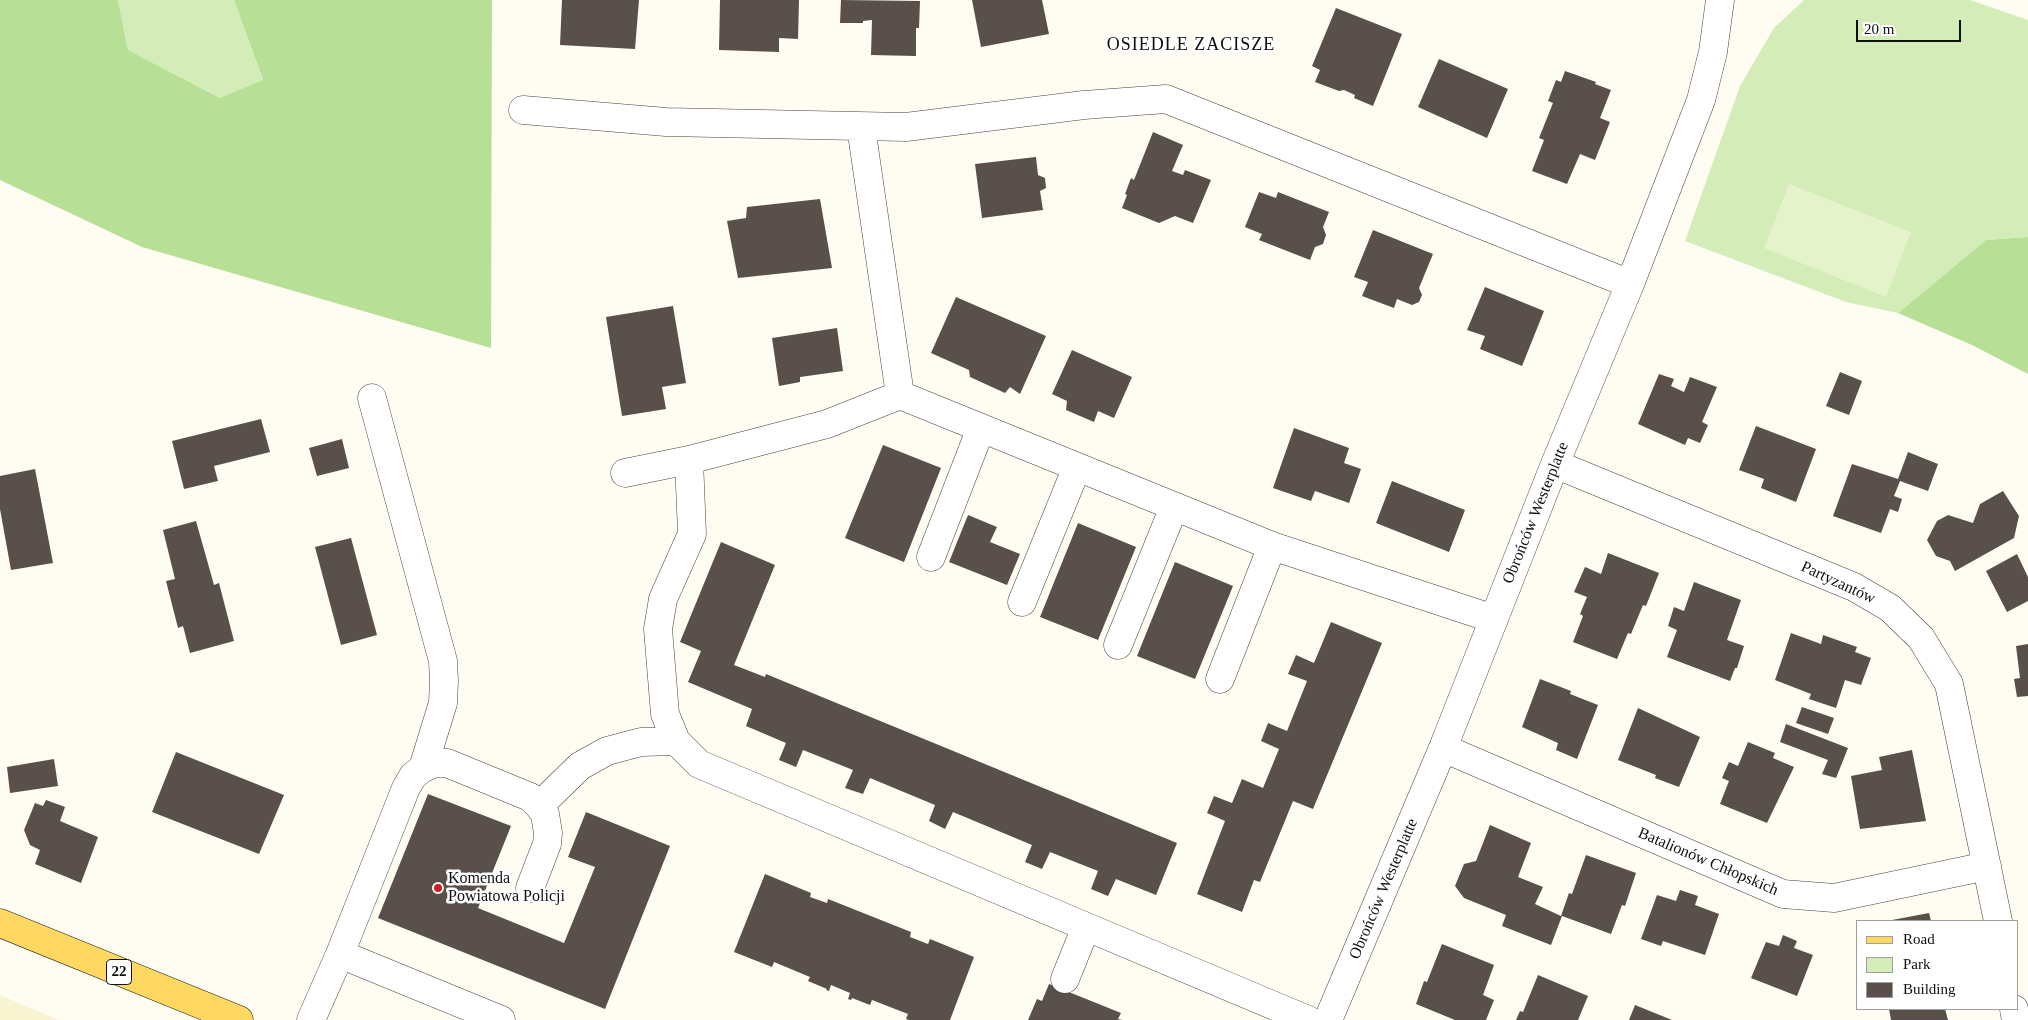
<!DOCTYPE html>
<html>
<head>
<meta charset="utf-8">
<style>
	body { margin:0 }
	#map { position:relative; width:2028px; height:1020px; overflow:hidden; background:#fffcf1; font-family:Georgia,serif }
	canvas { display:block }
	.legend { position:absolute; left:1856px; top:920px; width:162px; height:90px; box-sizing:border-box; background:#fff; border:1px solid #9f9f9f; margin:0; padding:6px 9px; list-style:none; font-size:15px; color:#0f0f0f }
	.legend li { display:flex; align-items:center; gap:10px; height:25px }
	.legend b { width:25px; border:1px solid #9f9f9f }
	.scale { position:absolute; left:1856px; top:20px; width:105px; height:22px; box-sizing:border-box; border:2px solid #0f0f0f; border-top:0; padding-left:6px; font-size:15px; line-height:18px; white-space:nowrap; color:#0f0f0f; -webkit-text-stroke:4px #fff; paint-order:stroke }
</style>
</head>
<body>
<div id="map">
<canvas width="2028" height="1020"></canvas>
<ul class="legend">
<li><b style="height:6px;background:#ffd861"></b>Road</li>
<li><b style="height:14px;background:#d4edb8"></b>Park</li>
<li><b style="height:14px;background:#59504b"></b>Building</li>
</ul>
<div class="scale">20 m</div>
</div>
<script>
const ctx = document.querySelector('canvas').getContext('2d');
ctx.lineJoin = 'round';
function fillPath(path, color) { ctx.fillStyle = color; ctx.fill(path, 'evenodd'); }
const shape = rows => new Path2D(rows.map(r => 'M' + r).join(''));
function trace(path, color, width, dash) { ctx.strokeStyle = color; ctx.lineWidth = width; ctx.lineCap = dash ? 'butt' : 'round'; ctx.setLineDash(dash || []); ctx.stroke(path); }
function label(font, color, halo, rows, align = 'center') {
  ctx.font = font + ' Georgia,serif'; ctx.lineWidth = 5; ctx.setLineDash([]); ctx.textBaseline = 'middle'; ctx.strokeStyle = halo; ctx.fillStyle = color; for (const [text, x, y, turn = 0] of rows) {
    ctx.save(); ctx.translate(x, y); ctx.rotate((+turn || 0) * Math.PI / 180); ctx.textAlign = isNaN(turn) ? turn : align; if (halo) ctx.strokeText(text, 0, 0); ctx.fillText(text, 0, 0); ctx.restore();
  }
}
fillPath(shape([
	[0,995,59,1020,0,1020]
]), '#f7f4cf');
fillPath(shape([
	[118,0,234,0,263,81,220,98,128,50],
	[1804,0,1970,0,2028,20,2028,237,1986,240,1898,313,1846,302,1685,241,1740,86,1774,28]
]), '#d4edb8');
fillPath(shape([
	[0,0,118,0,128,50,220,98,263,80,234,0,492,0,491,348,142,247,0,180],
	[2028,237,2028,374,1972,345,1898,313,1986,240]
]), '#b7df96');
fillPath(shape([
	[1789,184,1911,232,1886,297,1764,248]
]), '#e5f3ca');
fillPath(shape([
	[562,0,639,0,635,49,560,45],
	[720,0,799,0,798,39,779,38,779,52,719,50],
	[841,0,920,1,919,28,916,28,916,56,871,55,872,20,863,21,863,23,840,23],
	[972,0,1042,0,1049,34,981,47],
	[1336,8,1402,34,1373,106,1354,98,1355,95,1344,90,1339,91,1315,82,1320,70,1312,66],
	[1439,59,1508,89,1487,138,1418,107],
	[1565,71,1596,82,1595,84,1611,90,1600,118,1610,122,1595,160,1580,154,1567,184,1532,171,1544,140,1539,138,1553,103,1548,101,1556,80,1561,82],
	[1153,132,1183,145,1172,171,1183,175,1185,170,1211,180,1193,223,1175,216,1159,223,1122,208,1127,195,1125,194,1131,178,1134,180],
	[1036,157,1038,175,1045,178,1046,188,1040,191,1043,210,982,218,975,164],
	[1259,192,1276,198,1278,192,1329,212,1323,227,1326,235,1323,244,1315,247,1310,260,1259,240,1262,234,1245,227],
	[820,199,832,268,738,278,727,221,746,218,747,207],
	[1373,230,1433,254,1419,288,1422,295,1419,302,1412,305,1397,299,1394,308,1362,296,1368,282,1354,277],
	[1485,287,1544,311,1522,366,1480,349,1485,336,1467,330],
	[956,297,1046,336,1020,394,1010,387,1005,393,970,377,969,370,931,353],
	[673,306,686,383,662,387,666,409,622,416,606,317],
	[837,328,843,371,800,377,800,382,779,386,772,338],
	[1072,350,1132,377,1114,418,1098,411,1094,422,1066,410,1067,401,1052,394],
	[1840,372,1862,381,1849,415,1826,406],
	[1659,374,1674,379,1671,386,1684,392,1690,377,1717,387,1702,422,1708,425,1700,443,1688,438,1685,445,1638,424],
	[261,419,270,452,214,466,218,481,184,489,172,441],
	[1756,426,1816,449,1796,502,1761,488,1764,479,1739,470],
	[1294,428,1349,448,1344,463,1361,469,1349,503,1315,491,1311,501,1273,488],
	[342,439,349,468,317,476,309,448],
	[883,445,941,468,904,562,845,538],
	[1908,452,1938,464,1928,491,1900,481,1894,496,1902,499,1898,512,1890,509,1881,533,1833,516,1852,464,1898,479],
	[35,469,53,563,11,570,0,509,0,476],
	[1392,481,1465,510,1449,552,1376,523],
	[2003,491,2019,516,2014,538,1955,571,1950,561,1936,556,1927,540,1937,521,1948,515,1973,523,1980,504],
	[968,515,997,527,990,542,1020,554,1007,585,949,562],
	[196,521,214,585,219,583,234,641,190,653,183,626,178,628,166,581,175,579,163,530],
	[1078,523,1136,547,1098,640,1040,617],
	[351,538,377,635,341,645,315,547],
	[721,542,775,565,734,665,765,677,766,674,1177,843,1156,895,1116,879,1108,896,1091,889,1098,871,1050,852,1042,869,1025,862,1032,845,953,812,945,829,929,821,935,805,870,778,863,794,845,788,853,770,803,750,796,767,779,760,786,743,746,726,752,709,688,682,701,651,680,642],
	[1608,553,1659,573,1646,606,1643,605,1631,634,1628,633,1617,659,1573,642,1583,616,1580,614,1587,597,1574,592,1585,567,1601,574],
	[2017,554,2028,577,2028,601,2007,612,1986,571],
	[1175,562,1233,586,1195,679,1137,656],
	[1694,582,1741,600,1727,640,1744,646,1737,668,1735,668,1730,681,1667,657,1677,630,1668,626,1674,607,1684,611],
	[1331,622,1382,643,1313,809,1293,801,1260,882,1254,880,1242,912,1197,894,1225,821,1207,813,1214,796,1232,803,1242,779,1263,788,1279,749,1261,741,1268,723,1287,731,1307,681,1288,674,1296,655,1314,663],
	[1791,633,1821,644,1823,635,1857,647,1855,652,1871,658,1861,685,1845,680,1836,708,1809,699,1811,694,1775,680],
	[2028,644,2028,696,2017,697,2014,679,2020,678,2016,646],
	[1540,679,1571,691,1570,694,1598,705,1577,759,1556,750,1558,743,1522,727],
	[1802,707,1834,718,1828,734,1796,723],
	[1638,708,1700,737,1679,787,1655,778,1656,775,1618,760],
	[1786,724,1848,748,1836,778,1822,774,1828,760,1780,742],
	[1748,742,1775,753,1773,758,1794,767,1767,823,1720,804,1729,781,1722,778,1729,762,1738,766],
	[1912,750,1926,821,1860,829,1851,776,1882,770,1879,757],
	[176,752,284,795,259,854,152,812],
	[54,759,58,786,10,793,7,767],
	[428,794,511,826,478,908,564,943,595,867,568,857,586,812,670,846,605,1009,378,918],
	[46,800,65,807,60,821,98,837,81,883,35,864,40,850,30,845,24,830,35,803,43,806],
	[1490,825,1531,843,1518,877,1543,887,1535,904,1561,916,1569,893,1572,894,1586,855,1636,873,1625,906,1622,905,1611,934,1562,916,1551,945,1502,926,1506,915,1464,898,1455,886,1464,864,1476,861],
	[765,874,811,893,810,897,827,903,828,899,911,932,910,937,928,944,930,939,974,957,950,1020,909,1020,906,1019,908,1014,872,1000,870,1005,852,998,851,1000,848,999,850,993,831,985,829,991,826,990,827,989,808,981,810,977,774,962,772,967,734,952],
	[1680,890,1698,896,1695,905,1719,914,1705,955,1663,941,1661,946,1641,939,1657,895,1676,901],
	[1929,913,1931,921,1892,921,1892,920],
	[1783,935,1797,941,1794,948,1813,955,1797,996,1751,978,1766,942,1779,946],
	[1442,944,1494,965,1483,995,1494,1000,1486,1020,1455,1020,1416,1004,1424,981,1427,982],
	[1538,975,1588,996,1578,1020,1516,1020,1520,1011,1523,1012],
	[1049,984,1121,1013,1118,1019,1122,1020,1028,1020,1037,999,1042,1001],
	[1635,1005,1672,1020,1629,1020],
	[1889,1009,1945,1009,1948,1020,1891,1020]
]), '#59504b');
const minor = shape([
	[523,110,666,122,906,127,1084,105,1166,99,1630,284],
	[861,127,900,395],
	[372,398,443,661,444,681,443,703,423,768],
	[689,460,692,534,663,599,658,629,665,714,676,741,699,764,1308,1020],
	[1555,464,1854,587,1890,608,1921,638,1949,684,1998,921],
	[625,473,689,460,827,424,900,395,1272,546,1494,619],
	[931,557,981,428],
	[1022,602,1077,467],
	[1118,645,1174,507],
	[1220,679,1272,546],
	[1443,748,1783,894,1834,898,1987,866],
	[539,806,580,766,607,751,641,742,676,741],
	[340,954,406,788,413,776,423,768,435,763,447,763,530,797,539,806,545,814,548,833,547,844,530,888],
	[1065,979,1086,927],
	[2014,1009,2016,1020],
	[311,1020,340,954,501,1020],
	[1328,1020,1443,748,1555,464,1630,284,1701,100,1713,52,1720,0]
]);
const major = shape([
	[0,923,239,1020]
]);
trace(minor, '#424242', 29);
trace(major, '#202020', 29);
trace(minor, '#fff', 28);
trace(major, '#ffd861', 28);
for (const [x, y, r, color] of [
	[438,888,5,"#ca1d26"]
]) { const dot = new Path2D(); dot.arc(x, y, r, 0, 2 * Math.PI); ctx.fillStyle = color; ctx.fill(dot); trace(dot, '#fff', 2); }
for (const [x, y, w] of [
	[119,972,25]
]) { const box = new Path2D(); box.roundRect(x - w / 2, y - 12.5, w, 25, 4); ctx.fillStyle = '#fff'; ctx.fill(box); trace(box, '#0f0f0f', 1); }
label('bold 15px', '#0f0f0f', null, [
	["22",119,972]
]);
label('16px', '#0f0f0f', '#fff', [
	["Obrońców Westerplatte",1536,513,-68],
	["Partyzantów",1838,583,25],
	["Batalionów Chłopskich",1708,862,23],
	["Obrońców Westerplatte",1384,889,-67]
]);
label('16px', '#0f0f0f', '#fff', [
	["Komenda",448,879],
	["Powiatowa Policji",448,897]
], 'left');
ctx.letterSpacing = '1px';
label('18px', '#0f0f0f', '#fff', [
	["OSIEDLE ZACISZE",1191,45]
]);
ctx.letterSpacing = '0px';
</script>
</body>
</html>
